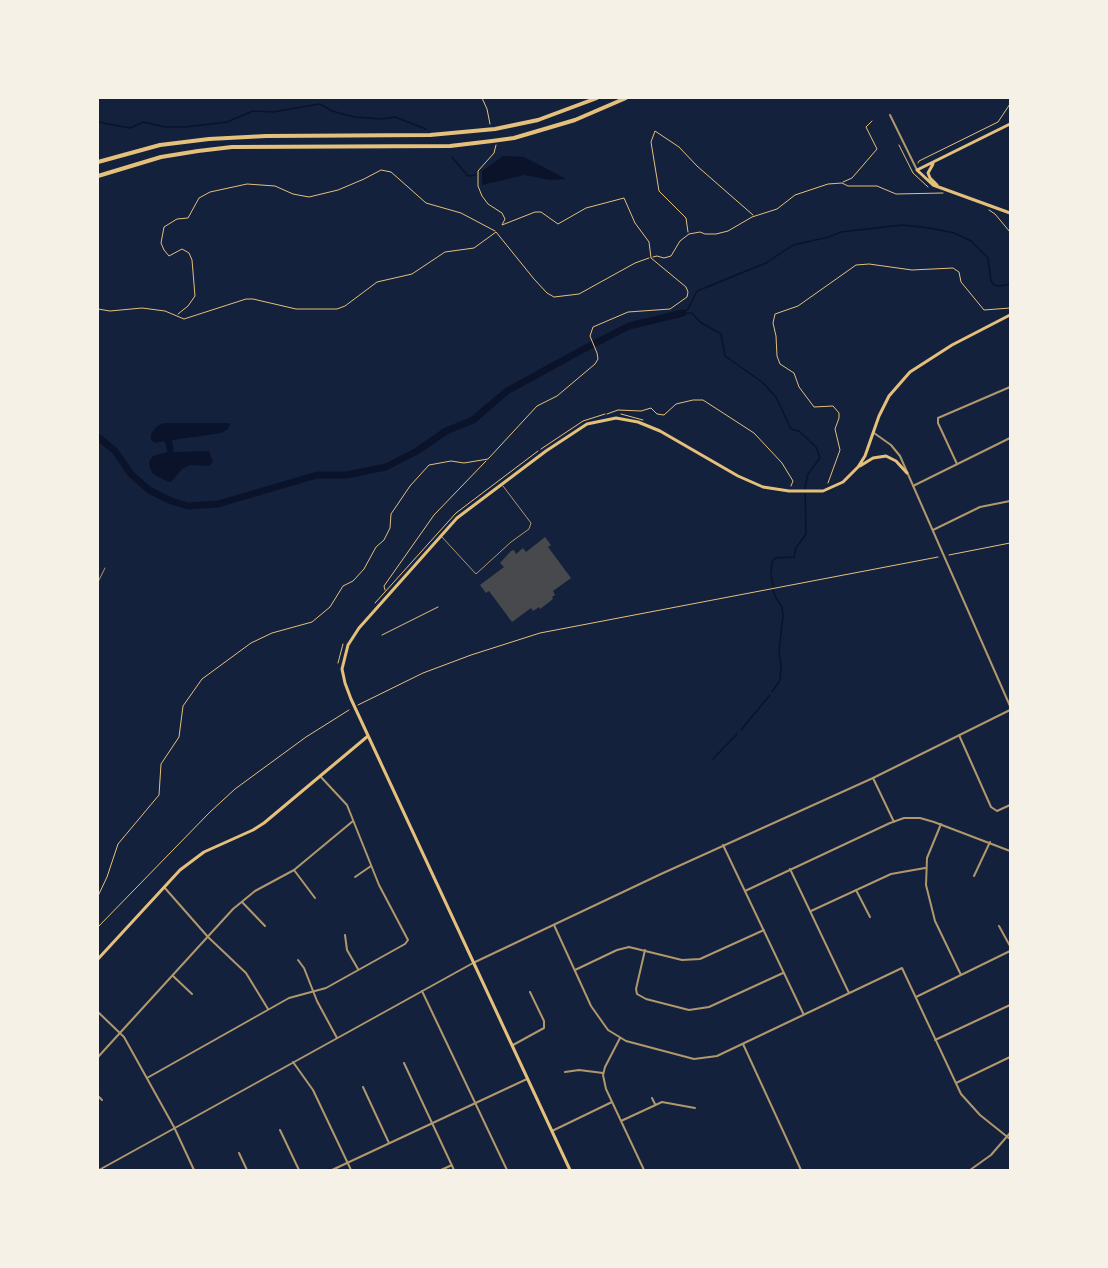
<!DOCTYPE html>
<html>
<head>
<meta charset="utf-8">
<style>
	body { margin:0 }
	#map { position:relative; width:1108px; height:1268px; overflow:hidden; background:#14213d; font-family:Jost,sans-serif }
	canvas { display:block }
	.frame { position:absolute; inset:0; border:99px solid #f6f1e7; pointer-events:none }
</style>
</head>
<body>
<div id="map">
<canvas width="1108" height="1268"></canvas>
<div class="frame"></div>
</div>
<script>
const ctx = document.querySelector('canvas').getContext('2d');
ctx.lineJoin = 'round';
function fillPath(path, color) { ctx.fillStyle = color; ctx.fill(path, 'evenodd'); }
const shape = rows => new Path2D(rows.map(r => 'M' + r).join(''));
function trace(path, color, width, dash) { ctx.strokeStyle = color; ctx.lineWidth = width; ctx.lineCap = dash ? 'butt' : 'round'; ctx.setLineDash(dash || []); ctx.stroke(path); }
fillPath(shape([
	[503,156,524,157,532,161,566,179,550,180,524,175,482,185,482,171],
	[164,423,229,423,230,425,227,430,221,433,172,440,174,452,209,451,213,462,209,466,190,465,182,469,171,482,166,481,153,474,150,468,149,462,153,456,167,452,165,441,155,443,151,440,151,434,156,427]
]), '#0b132b');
trace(shape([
	[98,122,130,128,144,122,164,127,186,127,227,122,253,111,273,112,320,104,332,111,354,117,382,119,395,117,426,129],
	[452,157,468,176,476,175],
	[683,313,688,309,697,291,766,263,793,245,829,237,841,232,902,225,930,228,954,233,971,241,988,258,991,281,994,285,1000,286,1010,284],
	[684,313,692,313,700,322,721,334,725,356,762,382,776,397,791,429,799,431,816,447,820,458,808,474,805,487,806,534,796,548,794,557,775,558,772,562,771,573],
	[771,575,773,586],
	[772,692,780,680,781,666,779,651,783,616,782,607,776,598,773,590],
	[741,730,770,695],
	[713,759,737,734]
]), '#0b132b', 1.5);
trace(shape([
	[98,437,115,451,131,474,149,490,171,501,188,506,218,504,317,475,346,475,386,467,417,451,446,431,473,420,507,391,580,351,629,326,683,313]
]), '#0b132b', 7);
fillPath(shape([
	[545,537,551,545,548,547,571,578,553,591,555,595,552,597,553,599,540,609,539,607,533,611,531,608,512,622,489,591,486,593,480,585,504,567,500,563,511,551,514,550,516,554,523,548,526,552]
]), '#48494c');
trace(shape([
	[482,98,487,109,490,124],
	[899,145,913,173,928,187],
	[918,163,919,161,998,122,1010,104],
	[843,182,852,178,877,149,866,127,872,121],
	[989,210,995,214,1010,232],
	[688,232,686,218,659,191,651,142,655,131,679,147,697,166,753,215],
	[653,257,657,256,664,258,671,256,680,241,689,234,700,232,705,234,716,234,728,231,752,217,777,209,795,195,828,184,842,183,848,186,877,186,896,194,943,193],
	[98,309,110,311,142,308,165,311,184,319,246,299,253,299,296,309,337,309,345,306,377,282,412,274,445,252,474,248,496,232,534,279,547,293,554,297,579,294,635,263,649,258],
	[178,314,188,306,195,296,192,260,189,253,182,249,169,256,164,250,161,243,164,227,177,219,188,218,199,198,210,192,247,184,275,186,293,194,309,197,338,190,364,179,381,170,391,172,399,179,426,203,461,213,495,231],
	[607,414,618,410,641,411,651,408,657,414,664,415,676,404,693,400,703,400,754,433,782,463,793,481,791,486],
	[621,414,643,420],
	[541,449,583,421,605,414],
	[828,483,840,450,835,429,839,418,839,413,833,406,814,407,799,387,794,373,780,364,777,356,776,336,773,323,775,314,798,306,856,265,869,264,912,270,953,268,959,272,961,282,984,310,1010,308],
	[949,555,1010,543],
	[385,590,384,586,434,515,486,461],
	[375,603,456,513,538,451],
	[382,635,438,607],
	[338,663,343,644],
	[358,705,423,673,471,655,540,633,938,557],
	[98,896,107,877,118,844,159,795,161,764,179,737,183,706,202,679,251,643,272,633,312,622,330,607,343,586,353,581,364,569,376,547,384,540,390,528,391,514,410,486,429,465,451,461,464,463,488,459,537,406,557,396,595,364,598,359,597,353,590,336,593,327,628,312,670,309,687,297,688,292,686,287,651,258,649,242,635,223,624,198,586,208,558,224,541,212,535,212,502,225,505,219,502,213,488,204,482,196,478,186,478,171,494,153,496,145],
	[98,927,210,812,235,789,306,737,349,710]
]), '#e5c07b', 1);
trace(shape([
	[442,537,476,574,511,542,529,529,531,523,503,486],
	[98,582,105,568]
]), '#b1986c', 1);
trace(shape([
	[890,115,917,170],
	[957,464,938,423,938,418,1010,387],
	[913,486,1010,438],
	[933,530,980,507,1010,501],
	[959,735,991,807,997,811,1010,805],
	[873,778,894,822],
	[941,824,927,858,926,885,935,921,961,975],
	[723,845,803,1013],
	[790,869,849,993],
	[294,870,315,898],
	[974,876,990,842],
	[355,877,371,866],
	[164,887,208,937,246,973,268,1009],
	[856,890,870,917],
	[745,891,890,823,904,818,920,818,934,822,1010,851],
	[242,902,265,926],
	[811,911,891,874,925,868],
	[554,925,591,1006,608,1030,626,1041,694,1059,717,1056,902,968,961,1094,980,1115,1010,1139],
	[999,926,1010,946],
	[345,935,347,950,358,969],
	[645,950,636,989,637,994,646,999,689,1010,709,1007,783,973],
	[298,960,304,968,317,1001,337,1038],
	[575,970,617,950,629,947,682,960,700,959,764,930],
	[173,976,192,994],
	[422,991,507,1170],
	[916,997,1010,951],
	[98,1012,124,1037,174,1127,194,1170],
	[620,1038,605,1067,603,1075,606,1089,644,1170],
	[935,1040,1010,1005],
	[743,1044,801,1170],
	[513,1045,544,1028,544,1021,530,992],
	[98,1057,233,909,255,891,294,870,353,821],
	[293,1062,313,1090,351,1170],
	[404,1063,454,1170],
	[565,1072,579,1070,603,1073],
	[147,1078,289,998,326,988,405,944,408,940,379,885,347,805,320,776],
	[956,1083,1010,1057],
	[363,1087,389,1143],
	[98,1096,102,1100],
	[652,1098,655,1104],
	[621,1121,662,1102,695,1108],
	[280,1130,299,1170],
	[552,1131,612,1102],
	[239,1153,247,1170],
	[332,1170,527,1079],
	[441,1170,452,1165],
	[970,1170,991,1155,1010,1133]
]), '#b1986c', 2);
trace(shape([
	[874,433,891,445,900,456,1010,706],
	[99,1170,473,963,661,874,873,778,1010,710]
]), '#b1986c', 2);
trace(shape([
	[1010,124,917,170,933,185,1010,213],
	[933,164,928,173,930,178,937,185],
	[860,466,873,458,886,456,896,461,907,473],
	[98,959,180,870,204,852,253,830,264,823,368,736],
	[570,1170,351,699,345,683,342,669,348,645,359,628,457,518,546,451,587,424,616,418,638,422,660,431,738,476,763,487,789,491,823,491,843,482,858,467,865,456,879,416,889,396,910,372,952,345,1010,315]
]), '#e5c07b', 3);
trace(shape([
	[98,162,160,145,209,139,266,136,430,135,495,129,538,120,597,98],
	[98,176,161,157,198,151,232,147,450,146,492,141,514,138,575,120,626,98]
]), '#e5c07b', 4);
</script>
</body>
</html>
